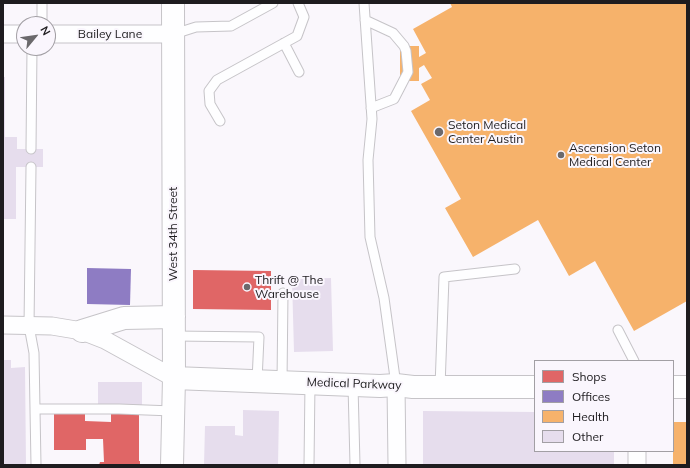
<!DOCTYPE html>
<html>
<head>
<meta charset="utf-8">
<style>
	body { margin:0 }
	#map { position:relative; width:690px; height:468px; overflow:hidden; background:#faf7fc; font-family:Mulish,sans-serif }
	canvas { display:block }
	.frame { position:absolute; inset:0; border:4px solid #1e1c1f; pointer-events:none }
	.legend { position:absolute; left:534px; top:360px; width:140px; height:92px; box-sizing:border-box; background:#faf6fd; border:1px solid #a29fa4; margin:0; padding:5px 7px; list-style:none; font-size:12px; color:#1e1c1f }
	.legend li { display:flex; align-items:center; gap:8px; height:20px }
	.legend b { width:20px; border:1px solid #a29fa4 }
	.north { position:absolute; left:16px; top:16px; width:40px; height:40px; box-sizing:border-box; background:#faf6fd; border:1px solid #a29fa4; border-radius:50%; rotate:61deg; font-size:11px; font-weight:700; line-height:16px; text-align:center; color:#1e1c1f }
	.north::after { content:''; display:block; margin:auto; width:14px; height:18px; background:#6b696c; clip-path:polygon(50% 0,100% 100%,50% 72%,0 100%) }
</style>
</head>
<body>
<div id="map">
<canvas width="690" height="468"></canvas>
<div class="frame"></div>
<ul class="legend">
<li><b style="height:11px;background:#e06666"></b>Shops</li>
<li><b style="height:11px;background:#8e7cc3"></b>Offices</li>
<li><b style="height:11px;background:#f6b26b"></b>Health</li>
<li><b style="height:11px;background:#e6dded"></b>Other</li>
</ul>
<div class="north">N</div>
</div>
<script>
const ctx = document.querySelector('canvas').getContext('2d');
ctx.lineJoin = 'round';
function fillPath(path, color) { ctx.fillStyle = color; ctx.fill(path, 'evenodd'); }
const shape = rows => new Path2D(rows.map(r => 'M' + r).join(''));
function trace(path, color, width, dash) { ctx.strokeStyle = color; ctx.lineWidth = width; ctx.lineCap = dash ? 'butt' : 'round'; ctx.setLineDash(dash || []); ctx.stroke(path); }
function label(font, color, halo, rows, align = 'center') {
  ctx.font = font + ' Mulish,sans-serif'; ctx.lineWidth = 4; ctx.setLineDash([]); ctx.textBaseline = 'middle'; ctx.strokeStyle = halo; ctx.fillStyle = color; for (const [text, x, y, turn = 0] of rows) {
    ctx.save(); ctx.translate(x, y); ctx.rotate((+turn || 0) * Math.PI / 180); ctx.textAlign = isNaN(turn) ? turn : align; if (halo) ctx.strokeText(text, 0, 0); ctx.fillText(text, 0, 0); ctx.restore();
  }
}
fillPath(shape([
	[193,270,271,271,271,310,193,309],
	[54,412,85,412,85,421,111,422,111,412,139,412,139,461,140,461,140,465,99,465,100,462,104,462,103,439,86,439,86,450,54,450]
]), '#e06666');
fillPath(shape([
	[87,268,131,269,130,305,87,304]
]), '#8e7cc3');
fillPath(shape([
	[450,3,687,3,687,301,634,331,595,261,569,276,538,220,473,257,445,208,461,199,411,111,430,100,421,84,432,78,424,65,419,68,419,81,400,81,400,46,419,46,419,57,426,53,413,29,452,7],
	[673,422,687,422,687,465,673,465]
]), '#f6b26b');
fillPath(shape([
	[3,77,5,77,5,137,17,137,17,149,43,149,43,167,16,167,16,219,3,219],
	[331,278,333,351,294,352,292,279],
	[3,360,11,360,11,368,25,367,26,465,3,465],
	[98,382,142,382,142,408,98,408],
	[243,410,279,411,278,465,204,465,205,426,235,426,235,435,243,436],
	[423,411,535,412,535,451,614,451,614,465,423,465]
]), '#e6dded');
const lane = shape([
	[364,3,372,119,368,160,370,237,384,298,396,385],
	[365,20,393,33,404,46,406,51,408,72,394,99,371,108],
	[42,24,42,3],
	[174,34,196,27,231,26,273,3],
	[284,43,299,72],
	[220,121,210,104,209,91,217,80,297,36,304,17,298,3],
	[31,149,32,48],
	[31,167,29,326,34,353,36,465],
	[618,330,634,361],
	[174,336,259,337,257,381],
	[282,382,283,293],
	[353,385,355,465],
	[440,387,444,277,515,269],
	[35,409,119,409,173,411],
	[309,465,310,383]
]);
const street = shape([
	[3,34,24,34],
	[48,34,172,34],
	[3,325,52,326,82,331,105,340,174,378],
	[396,385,397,465],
	[637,451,637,465]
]);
const secondary = shape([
	[82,331,124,318,174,317],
	[174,378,380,386,396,385,413,387,535,387],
	[673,387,687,387],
	[172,465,174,378,173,3]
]);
trace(lane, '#c6c4c8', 11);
trace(street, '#c6c4c8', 19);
trace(secondary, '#c6c4c8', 24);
trace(lane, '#fefeff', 9);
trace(street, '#fefeff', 17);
trace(secondary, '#fefeff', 22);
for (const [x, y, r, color] of [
	[439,132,5,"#6b696c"],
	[561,155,4,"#6b696c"],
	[247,287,4,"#6b696c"]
]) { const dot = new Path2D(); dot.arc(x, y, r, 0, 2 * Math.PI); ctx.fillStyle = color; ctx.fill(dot); trace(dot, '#faf6fd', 1.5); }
label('12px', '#1e1c1f', '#faf6fd', [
	["Bailey Lane",110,34],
	["West 34th Street",173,234,-90],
	["Medical Parkway",354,384,2]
]);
label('12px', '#1e1c1f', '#faf6fd', [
	["Seton Medical",448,125],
	["Center Austin",448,139],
	["Ascension Seton",569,148],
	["Medical Center",569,162],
	["Thrift @ The",255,280],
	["Warehouse",255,294]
], 'left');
</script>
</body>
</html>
